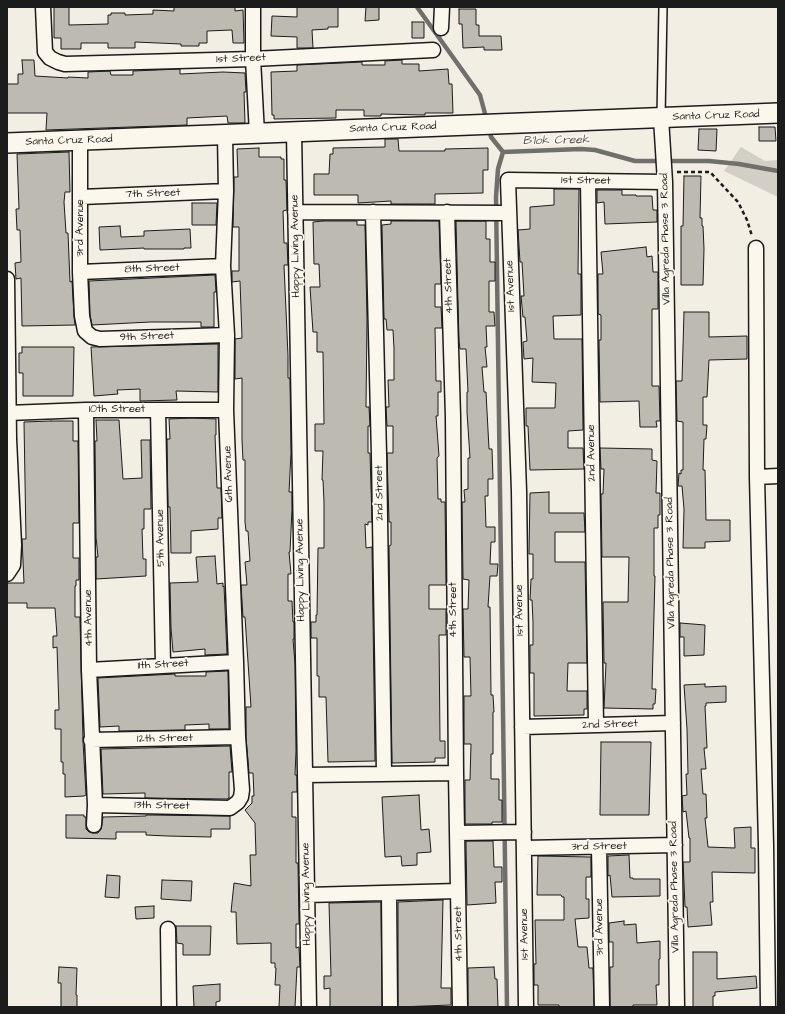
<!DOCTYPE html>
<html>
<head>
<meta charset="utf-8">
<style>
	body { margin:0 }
	#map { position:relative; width:785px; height:1014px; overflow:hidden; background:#f2eee4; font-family:"Architects Daughter",sans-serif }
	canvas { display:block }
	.frame { position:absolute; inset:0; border:8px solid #1c1c1c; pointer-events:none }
</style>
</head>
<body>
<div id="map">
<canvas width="785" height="1014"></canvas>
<div class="frame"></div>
</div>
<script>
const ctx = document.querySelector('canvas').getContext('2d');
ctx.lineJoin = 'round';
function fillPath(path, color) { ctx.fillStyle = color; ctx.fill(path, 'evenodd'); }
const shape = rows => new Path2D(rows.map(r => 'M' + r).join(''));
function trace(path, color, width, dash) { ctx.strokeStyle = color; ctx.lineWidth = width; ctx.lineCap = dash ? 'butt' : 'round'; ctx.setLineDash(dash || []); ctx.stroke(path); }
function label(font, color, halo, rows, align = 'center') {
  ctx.font = font + ' "Architects Daughter",sans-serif'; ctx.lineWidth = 3.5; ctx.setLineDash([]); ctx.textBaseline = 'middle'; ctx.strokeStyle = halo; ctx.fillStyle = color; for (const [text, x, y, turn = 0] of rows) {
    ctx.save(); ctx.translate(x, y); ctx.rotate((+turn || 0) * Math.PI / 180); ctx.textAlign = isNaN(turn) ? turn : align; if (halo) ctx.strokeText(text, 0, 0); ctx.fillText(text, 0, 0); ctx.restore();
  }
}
fillPath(shape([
	[741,147,765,161,778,160,778,197,724,171]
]), '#d2cfc6');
trace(shape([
	[417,7,480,95,487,121],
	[489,128,491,137,503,152],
	[503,152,498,169,496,197,507,1007],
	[503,152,581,149,595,150,635,161,709,161,739,164,778,171]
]), '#716f6b', 4.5);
const building = shape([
	[54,7,69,7,69,25,108,24,108,15,111,15,111,13,125,13,125,15,153,14,153,10,174,11,174,7,235,7,235,11,243,10,244,43,233,43,232,30,207,31,207,43,199,43,199,46,181,46,181,44,135,42,135,48,108,48,108,43,81,43,81,49,61,49,61,38,54,38,54,7],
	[297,7,338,7,338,27,328,27,328,29,312,30,313,48,297,48,297,37,271,36,272,16,297,17,297,7],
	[366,7,379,7,379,20,365,21,366,7],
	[459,9,476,9,476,25,479,25,479,36,501,36,502,50,484,50,484,47,463,48,462,24,459,24,459,9],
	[412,22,424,22,424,38,412,38,412,22],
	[22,60,34,60,35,76,68,78,68,77,88,78,88,72,110,71,111,75,133,75,133,71,180,69,180,74,223,72,245,73,246,92,244,92,245,123,228,123,227,116,187,118,187,125,46,130,47,113,7,113,7,84,18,84,18,74,23,74,22,60],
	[402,60,402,64,419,64,419,71,448,69,449,84,452,84,453,113,425,113,425,115,381,114,381,116,364,116,364,110,336,110,336,118,274,119,274,115,272,115,271,72,297,71,297,65,362,62,362,65,385,65,385,61,402,60],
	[759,127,775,127,776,141,759,141,759,127],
	[699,129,717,129,716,151,698,150,699,129],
	[385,139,398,139,399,151,445,151,445,149,488,148,488,170,483,170,483,193,435,194,435,204,391,204,391,201,358,203,358,195,314,195,314,174,329,174,330,154,333,154,333,148,385,147,385,139],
	[259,148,259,157,281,157,281,159,284,159,284,180,286,180,287,210,283,211,284,243,287,243,288,265,284,265,288,356,288,378,290,378,291,453,289,492,292,492,292,509,290,552,289,552,291,574,288,574,288,601,292,601,293,622,294,622,294,639,293,639,295,664,296,751,295,775,297,775,297,792,292,792,292,817,296,817,296,863,298,863,299,924,296,924,296,948,299,947,300,967,297,967,295,1007,279,1007,280,985,275,985,276,968,275,968,275,963,271,963,271,943,237,944,236,912,231,912,234,883,251,886,250,855,256,855,255,823,245,810,252,803,252,796,254,796,253,773,249,773,246,737,246,707,251,707,245,617,243,617,241,585,247,585,245,562,250,561,248,531,246,531,245,522,245,460,243,460,242,440,242,378,235,379,235,339,242,338,240,281,232,282,232,271,239,271,239,227,233,227,234,177,238,177,237,149,259,148],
	[69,152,70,192,65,192,64,202,66,233,68,233,70,282,72,281,74,316,75,325,22,326,21,278,16,279,15,263,21,262,20,230,17,230,16,209,19,209,17,154,69,152],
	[684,176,701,176,700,218,702,218,702,226,703,226,704,249,703,285,681,285,681,226,683,226,684,176],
	[554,189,579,189,578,274,581,274,581,315,553,316,554,339,582,339,583,430,568,431,568,448,583,448,584,469,530,470,528,426,526,426,526,408,555,408,556,383,532,382,533,358,524,359,523,342,527,341,525,317,523,317,521,296,524,296,522,262,520,262,518,230,530,229,530,207,554,205,554,189],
	[597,190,622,190,622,195,636,195,636,196,652,196,653,210,657,210,657,222,605,224,604,202,597,203,597,190],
	[192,203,217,203,216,225,192,225,192,203],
	[323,221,357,221,357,225,365,225,367,319,366,407,369,407,370,426,368,426,368,453,370,453,372,522,368,522,368,525,365,524,366,548,372,547,375,761,328,762,326,697,319,697,319,676,317,676,317,638,311,638,311,622,316,622,316,615,317,615,318,548,324,548,324,502,323,480,322,480,323,451,315,451,315,424,324,424,323,352,317,352,317,332,313,332,310,287,320,287,319,264,314,264,313,222,323,221],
	[391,221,439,221,441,284,435,284,435,307,441,307,442,328,435,328,436,381,441,381,441,392,438,392,438,416,436,416,439,456,437,458,438,499,441,499,441,502,445,502,446,579,446,585,429,585,429,609,446,609,446,635,439,635,440,741,445,741,445,758,435,758,435,762,392,763,389,546,391,545,391,522,389,522,387,453,393,453,393,426,387,426,386,407,389,407,388,380,394,380,394,349,393,330,387,330,386,319,384,319,382,225,391,224,391,221],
	[456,221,486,221,486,239,490,239,490,262,495,262,495,281,489,281,489,312,494,312,495,326,486,326,487,347,485,347,487,367,482,367,484,392,486,392,489,449,492,449,493,479,488,479,488,496,485,496,486,527,495,527,495,542,491,542,490,564,498,564,497,576,490,576,488,607,490,607,491,695,493,695,494,712,493,712,493,754,491,754,491,779,499,779,499,800,502,800,502,822,492,822,492,824,465,824,465,780,470,780,471,744,464,744,464,696,471,696,470,657,464,657,463,609,468,609,469,580,463,579,462,502,465,502,464,490,468,489,468,458,470,458,467,412,467,392,468,392,466,349,460,349,459,342,456,221],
	[120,226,121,237,144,236,144,231,190,229,191,248,184,248,184,249,144,249,144,248,100,250,99,227,120,226],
	[646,247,647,257,652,256,653,272,658,272,658,309,652,309,652,386,659,386,660,421,656,421,657,427,640,427,639,401,600,402,599,340,601,340,601,315,598,314,598,274,603,274,601,252,646,247],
	[215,275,216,292,214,292,214,327,201,327,201,322,150,322,92,325,90,315,89,281,215,275],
	[684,312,709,312,709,337,747,336,747,359,709,360,707,397,703,397,703,425,707,425,706,439,704,439,703,470,705,470,706,520,730,520,730,541,705,542,705,548,683,548,684,509,682,486,678,486,679,473,681,474,681,470,683,470,683,422,677,421,676,381,682,381,684,312],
	[218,344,218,392,176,391,177,400,140,401,140,389,117,390,118,394,94,396,91,347,218,344],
	[22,347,74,347,73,396,23,396,23,373,19,373,19,353,22,353,22,347],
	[191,418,216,419,216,435,215,435,217,488,221,488,222,518,218,518,218,529,191,531,191,553,171,553,170,507,168,507,167,439,170,439,169,419,191,418],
	[96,420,119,420,123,479,142,478,141,440,150,440,151,509,144,509,144,529,142,529,143,559,146,559,146,576,96,579,96,557,98,557,96,537,95,441,97,441,96,420],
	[51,421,73,421,73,441,78,441,79,523,73,523,73,558,79,558,79,580,76,580,76,586,75,586,75,617,80,617,80,620,83,741,86,795,84,796,65,797,65,774,63,774,63,762,61,762,61,729,55,729,55,710,59,710,57,647,53,648,53,636,57,636,55,608,27,608,27,603,7,603,7,583,24,583,22,539,26,539,24,422,51,421],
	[600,448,652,449,652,460,657,461,656,493,660,493,660,515,658,515,658,528,654,528,654,576,655,576,652,689,656,689,655,704,653,704,653,709,604,708,606,663,604,663,603,602,628,602,629,557,602,557,601,494,603,494,604,469,601,469,600,448],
	[549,492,549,513,584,513,585,532,555,532,555,562,585,562,587,663,568,663,567,691,587,691,587,709,584,709,584,715,534,716,534,673,530,673,530,645,533,645,533,622,532,600,530,600,531,579,533,579,533,554,529,554,530,493,549,492],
	[215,556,217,584,223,583,223,587,224,586,227,654,205,655,205,649,173,652,171,628,170,583,198,582,196,557,215,556],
	[680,623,705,625,704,655,684,656,684,637,680,637,680,623],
	[228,671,229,729,209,729,209,724,185,725,185,730,119,731,119,726,100,727,98,678,175,674,175,676,206,676,206,672,228,671],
	[705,684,705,687,726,686,726,702,706,703,706,706,705,706,707,748,704,748,706,769,701,769,703,794,706,794,707,818,705,818,708,847,735,848,734,828,751,827,751,848,755,848,755,873,712,872,713,902,710,902,712,925,688,927,687,907,685,907,684,883,683,862,690,862,690,838,689,838,686,811,683,812,682,796,687,795,686,774,688,774,687,729,684,685,705,684],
	[601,742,651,742,649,815,600,815,601,742],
	[230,746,232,772,229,772,229,798,227,799,145,798,145,793,103,794,101,749,230,746],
	[419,795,421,830,429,829,431,852,417,853,417,865,402,866,401,856,385,857,382,797,419,795],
	[66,815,84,815,84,817,86,817,86,829,89,832,93,833,98,833,101,829,103,817,146,816,146,815,230,816,230,829,211,829,211,837,167,836,146,835,146,832,116,832,116,839,66,838,66,815],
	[466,841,493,841,494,867,502,867,502,882,495,882,496,903,467,905,466,841],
	[629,855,630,878,633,878,633,879,660,879,660,896,612,897,610,875,608,876,608,856,629,855],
	[538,856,591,857,591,877,586,877,586,899,589,899,589,918,575,919,578,947,587,947,589,968,593,968,594,1007,559,1007,559,1005,538,1005,538,985,534,985,534,964,536,964,535,920,564,920,564,897,562,897,561,895,537,895,538,856],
	[107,875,120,876,119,898,105,897,107,875],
	[162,880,192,881,191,901,161,899,162,880],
	[443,900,441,988,451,988,451,1005,398,1007,398,902,443,900],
	[381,902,382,1007,330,1007,330,988,324,989,324,976,331,976,329,903,381,902],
	[154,906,154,918,136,919,135,907,154,906],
	[624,921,624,925,636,924,637,943,660,941,660,959,659,959,659,985,656,985,657,1005,633,1005,633,1007,610,1007,610,967,613,967,613,942,609,942,609,923,624,921],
	[176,926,211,926,210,955,183,955,183,944,177,943,176,926],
	[693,952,717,952,717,979,756,976,757,988,715,992,715,996,713,996,713,1007,693,1007,693,952],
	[59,967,77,968,76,995,77,995,77,1007,61,1007,61,983,58,983,59,967],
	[494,967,495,979,497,979,498,1007,468,1007,468,968,494,967],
	[220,984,220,1001,216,1002,216,1007,194,1007,193,986,220,984]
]);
fillPath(building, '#bdbab1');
trace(building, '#1c1c1c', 1);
const lane = shape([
	[661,117,663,7]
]);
const street = shape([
	[43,7,45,52,50,58,58,62,65,64,253,59,433,50],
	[253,7,253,59,257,134],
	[441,28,442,7],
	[661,118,665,182,677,1007],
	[294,132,309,1007],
	[80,141,80,272,82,316,85,331,92,337,100,339,227,335],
	[588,181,596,725],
	[81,197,226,191],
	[295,212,508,213],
	[373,212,379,455,384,774],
	[447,212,453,417,456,773,460,1007],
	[756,248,757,477,766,845,768,1007],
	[80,272,223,266],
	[7,279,9,439,14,545,13,565,7,574],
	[86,410,89,670,95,805,94,825],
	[158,410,163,665],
	[8,413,86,410,226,410],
	[757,477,778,476],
	[89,670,236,662],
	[522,727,673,723],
	[91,740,238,737],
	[305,775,456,773],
	[95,805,230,808,238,802,241,797,242,790,238,737,236,662,226,410,227,335,223,266,226,191,225,135],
	[457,833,524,832],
	[599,847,602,1007],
	[524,848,675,845],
	[389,893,390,1007],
	[307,895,458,891],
	[168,929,169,1007],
	[526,1007,519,491,508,180,665,182]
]);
const secondary = shape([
	[7,143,778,113]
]);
trace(lane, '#1c1c1c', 10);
trace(street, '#1c1c1c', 17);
trace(secondary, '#1c1c1c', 22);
trace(shape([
	[677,172,710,172,738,202,747,220,752,236]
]), '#1c1c1c', 2.5, [4, 3]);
trace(lane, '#fbf7ec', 7);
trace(street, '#fbf7ec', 14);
trace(secondary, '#fbf7ec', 19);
label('11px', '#1c1c1c', '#fbf7ec', [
	["1st Street",241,59,-2],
	["Santa Cruz Road",716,116,-2],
	["Santa Cruz Road",393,128,-2],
	["Santa Cruz Road",69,141,-2],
	["1st Street",586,181,1],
	["7th Street",153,194,-2],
	["3rd Avenue",81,228,-90],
	["Villa Agreda Phase 3 Road",666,239,-91],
	["Happy Living Avenue",296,246,-91],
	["8th Street",152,269,-2],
	["4th Street",449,286,-92],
	["1st Avenue",511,286,-92],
	["9th Street",147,337,-2],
	["10th Street",117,410],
	["2nd Avenue",592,453,-91],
	["6th Avenue",229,474,-92],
	["2nd Street",380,493,-91],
	["5th Avenue",161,538,-91],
	["Villa Agreda Phase 3 Road",671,563,-91],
	["Happy Living Avenue",301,570,-91],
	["4th Street",454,610,-90],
	["1st Avenue",520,610,-91],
	["4th Avenue",89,618,-91],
	["11th Street",163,665,-3],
	["2nd Street",610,725,-2],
	["12th Street",165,739,-1],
	["13th Street",162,806,1],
	["3rd Street",599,847,-1],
	["Villa Agreda Phase 3 Road",675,887,-91],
	["Happy Living Avenue",307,894,-91],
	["3rd Avenue",600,927,-91],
	["4th Street",459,934,-91],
	["1st Avenue",525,934,-91]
]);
label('italic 12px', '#545351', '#fbf7ec', [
	["B'lok Creek",556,141,-1]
]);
</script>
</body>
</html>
